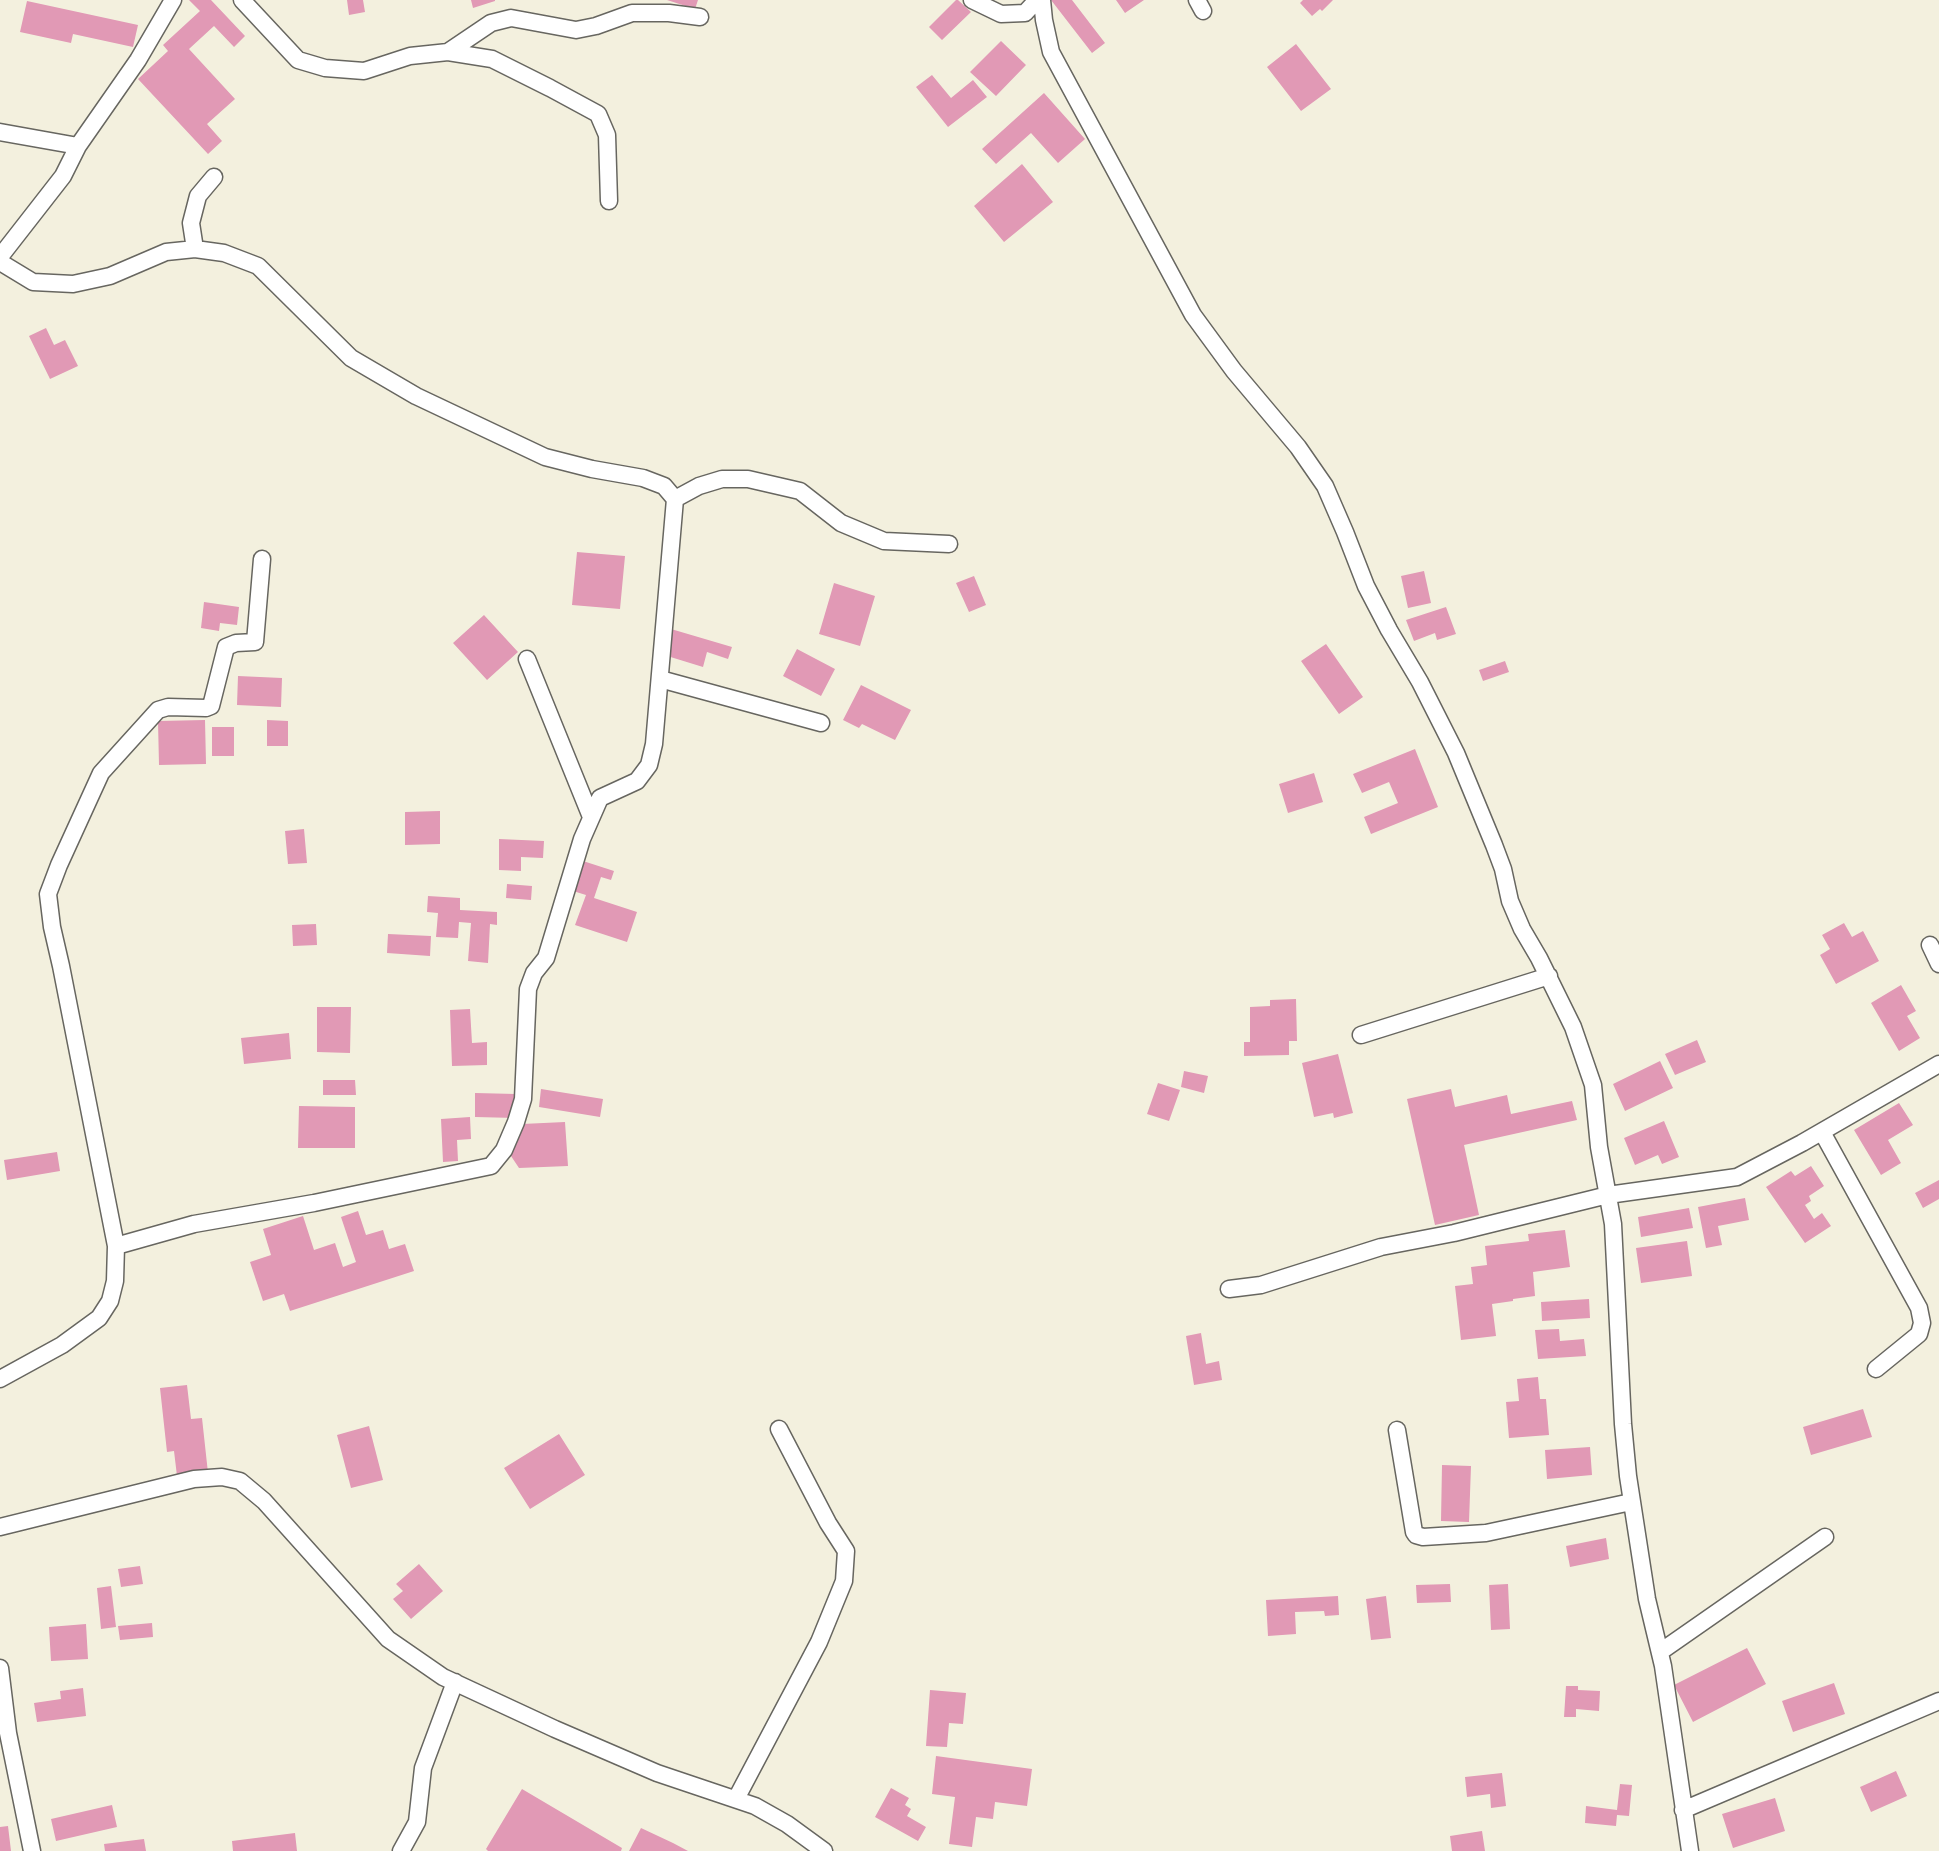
<!DOCTYPE html>
<html>
<head>
<meta charset="utf-8">
<style>
	body { margin:0 }
	canvas { display:block; background:#f3f0de }
</style>
</head>
<body>
<canvas width="1939" height="1851"></canvas>
<script>
const ctx = document.querySelector('canvas').getContext('2d');
ctx.lineJoin = 'round';
function fillPath(path, color) { ctx.fillStyle = color; ctx.fill(path, 'evenodd'); }
const shape = rows => new Path2D(rows.map(r => 'M' + r).join(''));
function trace(path, color, width, dash) { ctx.strokeStyle = color; ctx.lineWidth = width; ctx.lineCap = dash ? 'butt' : 'round'; ctx.setLineDash(dash || []); ctx.stroke(path); }
fillPath(shape([
	[189,0,211,0,245,36,234,47,214,26,189,49,235,99,207,124,222,141,208,154,138,79,168,51,163,45,200,11],
	[347,0,363,0,365,12,349,15],
	[471,0,495,0,495,1,473,8],
	[667,0,698,0,695,9],
	[956,0,958,0,971,12,942,40,929,27],
	[1051,0,1072,0,1105,43,1092,53],
	[1116,0,1144,0,1125,13],
	[1303,0,1333,0,1322,11,1320,9,1312,16,1300,3],
	[27,1,138,25,133,47,73,34,71,43,20,32],
	[1001,41,1026,65,996,96,970,72],
	[1296,44,1331,89,1301,111,1267,67],
	[932,75,951,98,973,80,987,97,948,127,916,87],
	[1044,93,1085,139,1058,163,1031,133,996,164,982,149],
	[1022,164,1053,202,1004,242,974,206],
	[46,328,54,345,65,340,78,366,50,379,29,336],
	[577,552,625,556,620,609,572,605],
	[1424,571,1431,603,1408,608,1401,576],
	[974,576,986,605,969,612,956,583],
	[834,583,875,596,860,646,819,634],
	[204,602,239,607,237,625,220,623,219,631,201,628],
	[1446,607,1456,634,1437,640,1435,633,1414,641,1406,620],
	[484,615,518,652,487,680,453,643],
	[671,629,732,647,728,659,707,652,703,667,664,655],
	[1326,644,1363,697,1339,714,1301,661],
	[797,649,835,669,821,696,783,676],
	[1505,661,1509,672,1483,681,1479,670],
	[238,676,282,678,281,707,237,705],
	[861,685,911,710,895,740,862,724,859,728,843,720],
	[205,720,206,764,159,765,158,721],
	[267,720,288,721,288,746,267,746],
	[212,727,234,727,234,756,212,756],
	[1415,749,1438,807,1371,834,1364,817,1398,803,1389,782,1362,793,1353,774],
	[1314,773,1323,802,1288,813,1279,784],
	[440,811,440,844,405,845,405,812],
	[304,829,307,863,288,864,285,831],
	[499,839,544,841,543,858,521,857,521,871,499,870],
	[583,861,614,871,611,880,601,877,594,898,637,912,627,942,575,925,586,895,573,891],
	[507,884,532,886,531,900,506,898],
	[428,896,460,898,460,910,497,912,497,925,490,924,488,963,468,961,471,923,459,922,458,938,436,937,438,913,427,912],
	[1844,923,1852,937,1863,931,1879,961,1836,984,1820,955,1830,949,1822,935],
	[316,924,317,945,293,946,292,925],
	[388,934,431,936,430,956,387,953],
	[1901,985,1916,1011,1907,1016,1920,1038,1899,1051,1871,1003],
	[1296,999,1297,1041,1289,1041,1289,1055,1244,1056,1244,1042,1250,1042,1250,1007,1270,1006,1270,1000],
	[317,1007,351,1007,350,1053,317,1052],
	[470,1009,472,1043,487,1042,487,1065,452,1066,450,1010],
	[289,1033,291,1059,244,1064,241,1038],
	[1697,1040,1706,1062,1675,1075,1665,1054],
	[1338,1054,1353,1113,1334,1118,1333,1113,1314,1117,1302,1063],
	[1660,1061,1673,1088,1625,1111,1613,1084],
	[1184,1071,1208,1076,1204,1093,1181,1087],
	[323,1080,355,1080,356,1095,323,1095],
	[1158,1083,1180,1090,1169,1121,1147,1114],
	[541,1089,603,1099,600,1117,539,1107],
	[1451,1089,1455,1107,1507,1095,1511,1114,1572,1101,1577,1120,1464,1145,1479,1215,1435,1225,1407,1099],
	[475,1093,516,1094,516,1118,475,1117],
	[1899,1103,1913,1125,1888,1140,1901,1163,1881,1175,1854,1130],
	[299,1106,355,1107,355,1148,298,1148],
	[470,1117,471,1139,457,1140,458,1161,443,1162,441,1119],
	[1664,1121,1679,1157,1662,1164,1658,1155,1635,1165,1624,1138],
	[565,1122,568,1166,519,1168,511,1156,522,1124],
	[57,1152,60,1171,7,1180,4,1160],
	[1811,1166,1824,1186,1809,1196,1811,1201,1805,1205,1814,1219,1822,1213,1831,1226,1805,1243,1766,1187,1791,1171,1795,1176],
	[1939,1180,1939,1199,1923,1208,1915,1193],
	[1745,1198,1749,1220,1718,1226,1722,1245,1706,1248,1698,1207],
	[1689,1208,1693,1228,1641,1237,1638,1217],
	[358,1211,366,1235,383,1230,389,1249,405,1244,414,1271,290,1311,284,1294,263,1301,250,1262,271,1255,263,1229,303,1216,314,1250,335,1243,343,1267,356,1262,341,1217],
	[1565,1230,1570,1267,1533,1272,1535,1296,1513,1299,1513,1301,1492,1304,1496,1336,1461,1340,1455,1286,1473,1284,1471,1267,1487,1265,1485,1246,1529,1241,1528,1234],
	[1687,1241,1692,1276,1641,1283,1636,1248],
	[1589,1299,1590,1318,1542,1321,1541,1302],
	[1559,1329,1560,1341,1584,1339,1586,1356,1538,1359,1535,1330],
	[1201,1333,1206,1364,1219,1361,1222,1380,1194,1385,1186,1336],
	[1538,1377,1540,1399,1546,1399,1549,1435,1509,1438,1506,1402,1519,1401,1517,1379],
	[187,1385,191,1419,202,1418,208,1473,177,1476,174,1451,167,1452,160,1388],
	[1863,1409,1872,1437,1811,1455,1803,1427],
	[369,1426,383,1480,351,1488,337,1435],
	[559,1434,585,1475,530,1509,504,1468],
	[1590,1447,1592,1475,1547,1479,1545,1450],
	[1442,1465,1471,1466,1469,1522,1441,1521],
	[1606,1538,1609,1559,1570,1567,1566,1546],
	[419,1564,443,1591,411,1619,393,1599,403,1591,396,1584],
	[140,1566,143,1584,121,1587,118,1569],
	[1450,1584,1451,1602,1417,1603,1416,1585],
	[1508,1584,1510,1629,1491,1630,1489,1585],
	[111,1586,116,1627,101,1629,97,1588],
	[1338,1596,1339,1615,1325,1616,1324,1611,1295,1612,1296,1634,1268,1636,1266,1600],
	[1386,1596,1391,1638,1371,1640,1366,1599],
	[152,1623,153,1637,120,1640,118,1626],
	[86,1624,88,1659,51,1661,49,1627],
	[1747,1648,1766,1684,1693,1722,1674,1685],
	[1834,1683,1845,1714,1793,1732,1782,1701],
	[1566,1686,1578,1686,1578,1690,1600,1691,1599,1711,1576,1709,1576,1717,1564,1717],
	[83,1688,86,1716,37,1722,34,1703,61,1699,60,1691],
	[930,1690,966,1693,963,1724,949,1723,947,1747,926,1746],
	[936,1756,1032,1769,1027,1806,995,1802,993,1819,976,1817,972,1847,949,1844,955,1797,932,1794],
	[1896,1771,1907,1796,1871,1812,1860,1787],
	[1502,1773,1506,1806,1491,1808,1490,1794,1467,1797,1465,1777],
	[1620,1784,1632,1785,1629,1816,1617,1815,1616,1826,1585,1823,1586,1806,1617,1810],
	[891,1788,909,1798,905,1805,911,1809,907,1816,926,1827,918,1841,875,1817],
	[522,1789,622,1848,621,1851,488,1851,486,1849],
	[1775,1798,1785,1831,1733,1848,1722,1814],
	[112,1805,117,1827,56,1841,51,1819],
	[8,1826,11,1851,0,1851,0,1827],
	[641,1828,673,1843,688,1851,629,1851],
	[1482,1831,1485,1851,1452,1851,1450,1836],
	[295,1833,297,1851,233,1851,232,1841],
	[144,1839,146,1851,105,1851,104,1844]
]), '#e199b5');
const minor = shape([
	[242,0,298,60,325,68,364,71,410,56,448,52,492,59,550,88,598,114,607,135,609,201],
	[972,0,1001,14,1025,13,1037,0],
	[1042,0,1044,20,1051,52,1193,315,1234,371,1298,447,1325,486,1345,532,1366,586,1389,630,1420,682,1456,753,1494,845,1503,869,1510,901,1522,929,1539,958,1573,1027,1593,1085,1599,1147,1613,1224,1623,1424,1628,1476,1647,1599,1663,1666,1690,1851],
	[1197,0,1203,11],
	[448,52,491,23,511,18,576,30,596,26,632,13,669,13,700,17],
	[0,132,78,146],
	[195,249,191,223,198,196,214,177],
	[3,253,63,176,78,146,138,60,173,0],
	[0,262,33,282,73,284,110,276,166,252,195,249,224,253,258,266,351,358,416,396,545,457,592,469,643,478,664,486,675,499,654,744,649,765,637,781,600,798,582,839,546,958,534,973,528,989,523,1099,516,1122,504,1150,491,1166,314,1203,194,1224,116,1246],
	[675,499,699,486,722,479,748,479,800,491,841,523,884,541,949,544],
	[527,659,591,817],
	[660,679,821,723],
	[1930,945,1939,964],
	[1361,1035,1549,976],
	[1822,1132,1919,1308,1922,1323,1919,1334,1876,1369],
	[1229,1289,1261,1285,1381,1247,1454,1233,1608,1195,1737,1177,1802,1143,1939,1064],
	[0,1379,62,1345,99,1318,110,1301,115,1281,116,1246,61,966,52,927,48,894,59,865,101,773,158,710,168,707,206,708,211,706,226,647,236,643,255,642,262,559],
	[1397,1430,1414,1532,1416,1535,1423,1537,1486,1533,1631,1502],
	[0,1527,194,1479,222,1477,240,1481,264,1501,388,1639,443,1677,555,1729,657,1773,755,1806,787,1824,824,1851],
	[1660,1652,1825,1537],
	[0,1668,8,1733,32,1851],
	[736,1799,819,1642,844,1581,846,1551,828,1523,779,1429],
	[1683,1810,1939,1701],
	[401,1851,417,1822,423,1768,455,1682]
]);
trace(minor, '#676660', 19);
trace(minor, '#fff', 16);
</script>
</body>
</html>
